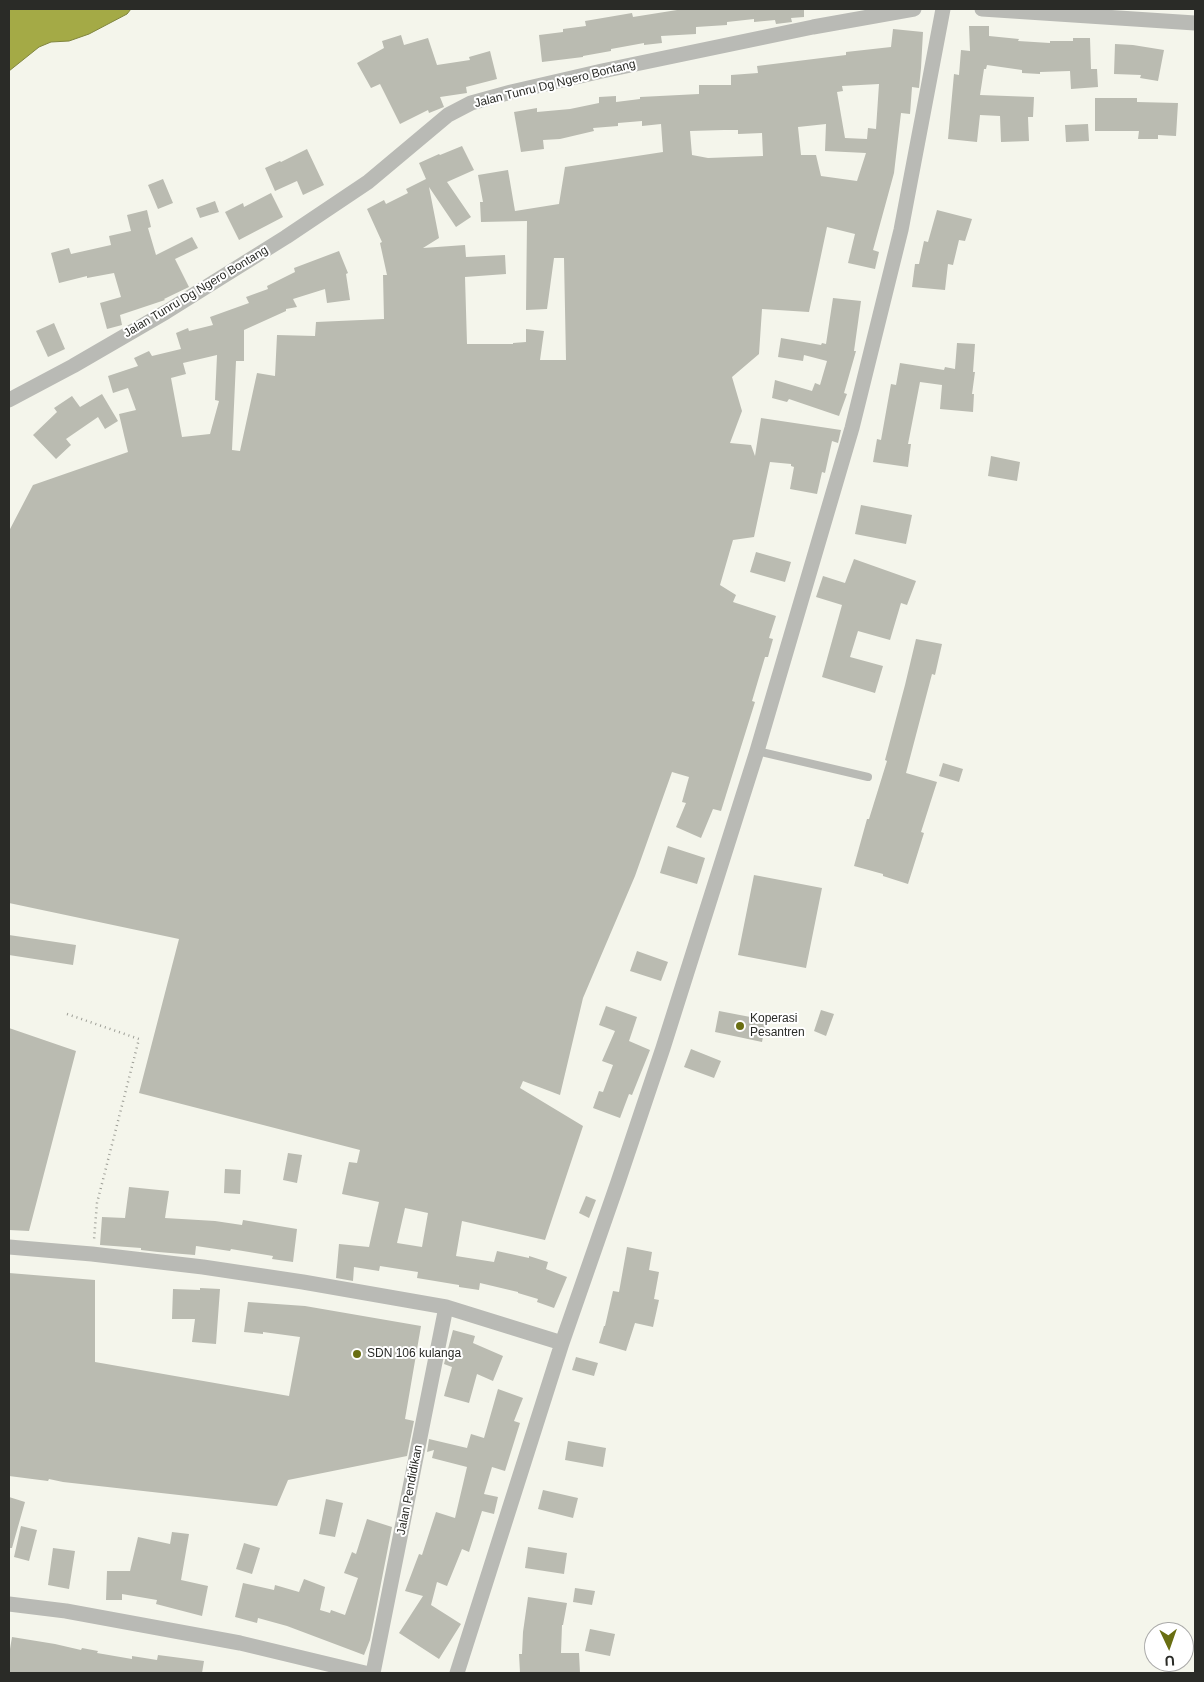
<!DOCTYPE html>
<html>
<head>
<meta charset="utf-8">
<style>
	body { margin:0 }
	#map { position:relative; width:1204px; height:1682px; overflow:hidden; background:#f4f5eb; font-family:Helvetica,sans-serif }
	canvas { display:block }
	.frame { position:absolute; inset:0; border:10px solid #2a2b27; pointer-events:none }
	.north { position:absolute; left:1144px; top:1622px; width:50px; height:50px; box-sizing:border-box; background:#fff; border:1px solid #aaaaa9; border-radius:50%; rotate:177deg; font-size:14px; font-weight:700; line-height:20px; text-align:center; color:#2a2b27 }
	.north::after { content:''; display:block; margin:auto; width:18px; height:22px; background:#696e12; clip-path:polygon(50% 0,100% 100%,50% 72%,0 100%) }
</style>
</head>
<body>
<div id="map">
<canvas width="1204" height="1682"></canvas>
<div class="frame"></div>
<div class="north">U</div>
</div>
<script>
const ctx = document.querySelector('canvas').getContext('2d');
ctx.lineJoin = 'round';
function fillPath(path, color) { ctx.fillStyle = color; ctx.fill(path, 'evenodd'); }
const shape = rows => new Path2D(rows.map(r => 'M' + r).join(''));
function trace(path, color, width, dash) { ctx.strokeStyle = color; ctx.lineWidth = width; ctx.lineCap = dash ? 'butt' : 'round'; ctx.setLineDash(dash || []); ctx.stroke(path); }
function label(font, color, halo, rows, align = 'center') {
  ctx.font = font + ' Helvetica,sans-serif'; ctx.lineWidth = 4; ctx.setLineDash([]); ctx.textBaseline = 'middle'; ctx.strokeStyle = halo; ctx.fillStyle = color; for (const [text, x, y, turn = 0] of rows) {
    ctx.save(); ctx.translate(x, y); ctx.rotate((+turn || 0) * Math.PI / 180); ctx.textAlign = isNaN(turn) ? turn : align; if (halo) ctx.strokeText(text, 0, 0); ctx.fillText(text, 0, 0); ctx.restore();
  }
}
const water = shape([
	[9,9,131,9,127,14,89,34,69,41,51,42,39,47,9,71,9,9]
]);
fillPath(water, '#a4aa46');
trace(water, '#7f843d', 1);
fillPath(shape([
	[677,9,804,9,804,17,791,18,792,22,776,24,775,20,754,22,754,19,727,22,727,25,696,27,696,34,661,36,662,43,644,45,644,43,611,49,611,51,583,56,583,57,542,62,539,35,563,32,563,29,586,26,585,21,632,13,633,17,677,10],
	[969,26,989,26,989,36,1019,39,1018,41,1050,43,1050,41,1073,41,1073,38,1090,38,1091,69,1097,69,1098,87,1071,89,1070,71,1040,72,1040,74,1022,73,1022,70,987,65,986,69,984,69,980,95,1034,97,1033,117,1028,117,1029,141,1001,142,1000,116,980,115,977,142,948,139,954,74,959,75,961,50,970,51],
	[893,29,923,32,921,68,919,88,912,87,910,114,901,113,894,173,873,250,879,252,875,269,848,263,855,234,827,227,809,312,762,309,759,354,732,377,742,411,730,443,751,445,755,456,761,418,841,430,838,443,832,441,825,473,822,472,817,494,790,489,794,467,791,466,791,464,770,462,754,537,733,540,720,585,736,595,733,602,776,616,769,638,773,639,768,657,765,657,752,701,755,702,721,811,713,809,701,838,676,827,686,803,682,802,689,777,672,772,635,876,583,998,560,1095,523,1081,520,1088,583,1126,545,1240,462,1221,456,1256,494,1262,497,1251,529,1258,529,1256,548,1262,546,1269,567,1277,554,1308,537,1302,538,1299,518,1293,518,1292,480,1283,479,1290,459,1287,459,1285,417,1278,418,1272,380,1266,379,1271,354,1267,353,1281,336,1278,339,1244,369,1247,379,1202,342,1194,349,1162,357,1163,360,1150,139,1093,179,939,9,903,9,531,33,485,128,452,119,414,136,410,128,388,113,393,108,376,138,366,134,358,149,351,152,356,181,349,176,333,188,328,189,331,213,325,210,317,249,303,246,297,268,289,267,286,295,272,294,268,339,251,348,273,346,274,350,300,327,303,325,289,293,299,297,307,286,309,286,311,244,330,244,361,236,361,232,450,240,451,257,373,275,376,277,335,315,336,316,322,384,319,383,275,387,275,380,243,382,242,367,209,384,200,386,204,408,193,406,189,426,179,419,163,439,154,440,155,462,146,474,170,447,182,471,217,456,227,429,187,439,238,423,248,465,245,466,257,505,255,506,274,465,277,467,344,513,344,513,343,526,342,526,329,544,331,540,360,566,360,564,258,554,258,547,309,526,310,527,221,481,222,480,202,483,202,478,175,508,170,515,211,559,204,565,167,663,152,661,124,642,126,642,121,618,123,618,126,593,128,594,131,560,139,543,140,544,149,521,152,514,112,537,108,537,112,570,109,599,103,599,97,616,96,616,102,640,99,640,97,699,94,699,85,731,85,731,75,758,73,757,66,846,55,846,52,891,47],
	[879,84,876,129,868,128,867,139,845,138,837,92,843,91,842,86],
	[826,124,825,151,866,153,857,181,821,176,816,155,801,155,798,127],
	[724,130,738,130,738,134,762,133,763,156,708,158,692,155,690,131],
	[217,355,215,400,219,401,210,434,182,437,171,378,186,374,183,363],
	[405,1208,428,1213,422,1247,397,1243],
	[401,35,404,45,428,38,437,65,470,60,469,57,490,51,497,79,466,87,467,93,440,97,444,107,429,113,428,110,400,124,380,84,371,88,357,63,384,48,382,41],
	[1115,44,1133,45,1164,50,1158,81,1140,78,1141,75,1114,74],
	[1095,98,1137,98,1137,102,1178,103,1176,136,1158,135,1158,139,1138,139,1139,131,1095,131],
	[1088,124,1089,141,1066,142,1065,125],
	[307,149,324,185,303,195,297,181,275,191,265,168,280,161,281,162],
	[163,179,173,203,158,209,148,185],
	[271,193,283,217,239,240,225,212,243,203,244,207],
	[215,201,219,212,200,218,196,208],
	[147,210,151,227,148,228,156,255,192,237,198,248,175,259,189,287,164,299,165,300,120,315,122,325,107,329,100,303,121,297,114,273,87,278,87,276,59,283,51,253,69,248,71,254,111,245,109,236,131,231,127,215],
	[937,210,972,219,965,241,959,240,953,265,948,264,945,290,912,287,915,264,919,264,924,241,928,242],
	[833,298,861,301,854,351,856,351,844,393,847,394,839,416,789,399,787,402,772,398,775,380,812,391,815,383,820,385,827,361,804,355,803,361,778,357,781,338,821,345,822,343,826,344],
	[54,323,65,349,48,357,36,331],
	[957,343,975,344,973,372,975,372,972,394,974,394,973,412,940,409,942,385,920,382,908,444,911,444,908,467,873,462,877,439,881,440,891,384,896,385,900,363,944,370,945,367,955,369],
	[102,394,118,421,105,429,98,417,66,439,71,445,56,459,33,435,57,412,54,408,72,396,80,407],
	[991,456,1020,462,1017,481,988,476],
	[861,505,912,515,906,544,855,534],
	[756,552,791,562,785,582,750,572],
	[854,559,916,581,907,605,901,603,890,640,858,631,850,657,883,666,875,693,822,677,842,605,816,597,823,576,845,583],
	[916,639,942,644,935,675,932,674,906,773,937,782,921,832,924,833,908,884,883,876,883,874,854,866,867,819,869,819,887,761,885,760,905,685],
	[943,763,963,769,959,782,939,776],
	[668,846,705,858,697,884,660,873],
	[754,875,822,888,806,968,738,955],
	[9,935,76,945,73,965,9,955],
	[637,951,668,962,661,981,630,971],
	[606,1006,637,1017,629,1041,650,1050,632,1095,629,1094,620,1118,593,1108,599,1091,603,1092,613,1065,602,1061,615,1031,599,1025],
	[821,1010,834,1014,826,1036,814,1031],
	[719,1011,766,1020,762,1042,715,1032],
	[9,1028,76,1051,29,1231,9,1230],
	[691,1049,721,1061,714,1078,684,1067],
	[288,1153,302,1155,297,1183,283,1180],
	[225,1169,241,1170,240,1194,224,1193],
	[129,1187,169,1191,165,1218,215,1221,242,1225,243,1220,297,1229,293,1262,272,1259,273,1256,231,1249,230,1251,196,1246,195,1255,158,1252,141,1250,141,1248,100,1245,102,1217,125,1218],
	[586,1196,596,1200,589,1218,579,1213],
	[627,1247,652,1252,649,1270,659,1272,654,1299,659,1300,653,1327,635,1323,626,1351,599,1343,604,1326,605,1326,613,1291,619,1292],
	[9,1273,95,1280,95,1362,289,1396,300,1337,263,1332,263,1334,244,1332,248,1302,305,1306,421,1326,405,1419,414,1421,407,1456,288,1480,277,1506,63,1482,49,1479,48,1481,9,1476],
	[200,1288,220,1289,216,1344,192,1342,195,1319,172,1319,173,1289,200,1290],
	[453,1330,475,1336,473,1343,503,1356,493,1381,477,1374,469,1403,444,1396,452,1367,444,1364],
	[576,1357,598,1363,594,1376,572,1370],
	[498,1389,523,1398,514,1421,520,1423,505,1471,492,1467,484,1494,498,1497,494,1514,482,1511,469,1552,462,1549,447,1586,437,1582,431,1605,461,1624,439,1659,399,1633,423,1596,405,1591,419,1554,422,1555,436,1512,455,1518,467,1467,432,1458,434,1450,427,1452,429,1439,467,1448,471,1434,484,1438],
	[568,1441,606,1448,603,1467,565,1460],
	[543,1490,578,1498,573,1518,538,1509],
	[9,1497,25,1502,12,1548,9,1548],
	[326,1499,343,1503,335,1537,319,1534],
	[367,1519,392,1527,370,1640,364,1655,287,1626,258,1618,257,1623,235,1617,243,1583,274,1590,275,1585,299,1592,304,1579,325,1587,320,1610,330,1613,331,1610,345,1615,358,1578,344,1573,352,1552,356,1554],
	[21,1526,37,1530,29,1561,14,1557],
	[172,1532,189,1534,181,1580,208,1586,202,1616,156,1604,157,1600,122,1594,122,1600,106,1600,107,1571,130,1571,138,1537,170,1544],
	[244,1543,260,1548,252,1574,236,1569],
	[528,1547,567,1553,564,1574,525,1568],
	[53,1548,75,1551,69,1589,48,1585],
	[575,1588,595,1591,592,1605,573,1602],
	[528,1597,567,1603,563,1625,562,1625,561,1653,579,1653,580,1673,520,1673,519,1654,522,1654,523,1632],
	[590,1629,615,1634,610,1656,585,1651],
	[12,1637,55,1644,81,1650,82,1648,98,1651,97,1653,132,1659,132,1656,157,1660,158,1655,204,1661,202,1673,9,1673,9,1655]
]), '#babbb1');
trace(shape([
	[67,1014,139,1039,97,1203,94,1240]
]), '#9d9e96', 2.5, [1, 4]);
trace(shape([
	[757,751,868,777]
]), '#b9bab5', 8);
trace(shape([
	[982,9,1195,23],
	[9,400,73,366,166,312,286,237,368,182,448,115,471,103,511,92,602,71,813,27,914,9],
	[9,1247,92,1254,203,1267,303,1282,446,1307,562,1343],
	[9,1604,66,1611,240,1643,365,1673],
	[373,1673,446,1307],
	[457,1673,562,1343,618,1182,663,1048,757,751,852,428,901,230,943,9]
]), '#b9bab5', 15);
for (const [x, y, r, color] of [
	[740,1026,5,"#696e12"],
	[357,1354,5,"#696e12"]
]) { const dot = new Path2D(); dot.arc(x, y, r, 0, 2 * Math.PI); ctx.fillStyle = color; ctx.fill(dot); trace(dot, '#fff', 2); }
label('12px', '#2a2b27', '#fff', [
	["Jalan Tunru Dg Ngero Bontang",555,84,-14],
	["Jalan Tunru Dg Ngero Bontang",196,292,-31],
	["Jalan Pendidikan",410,1490,-79]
]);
label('12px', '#2a2b27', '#fff', [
	["Koperasi",750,1019],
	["Pesantren",750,1033],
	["SDN 106 kulanga",367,1354]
], 'left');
</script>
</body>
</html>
